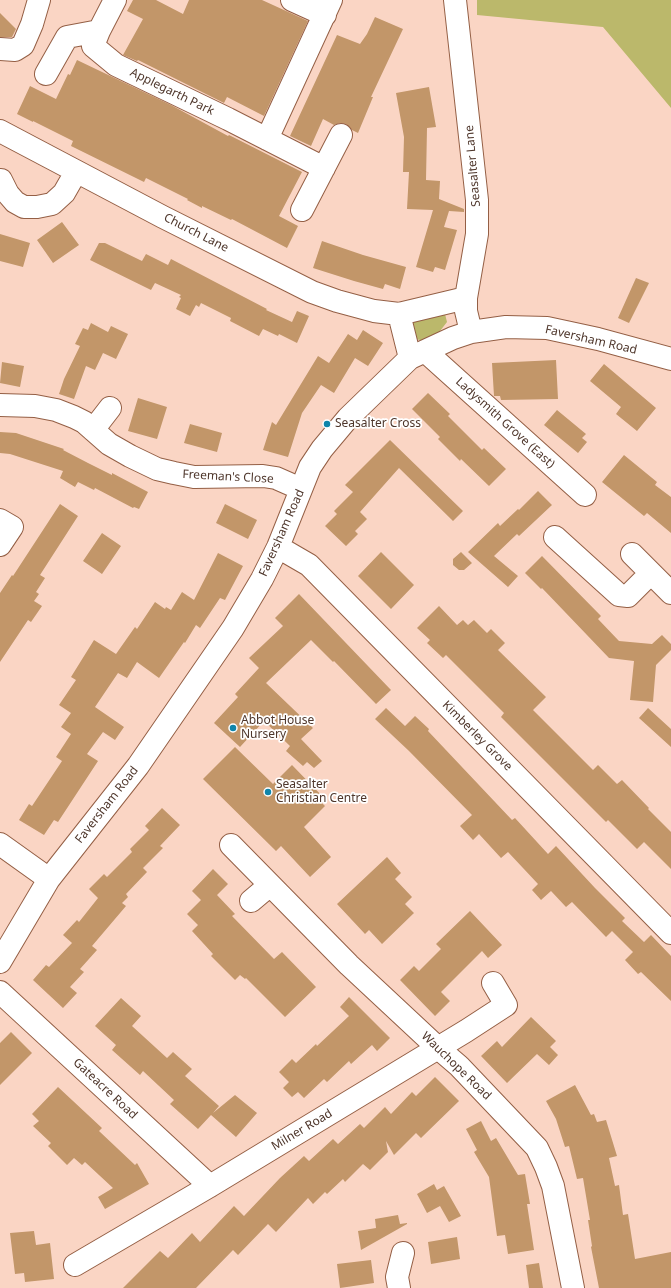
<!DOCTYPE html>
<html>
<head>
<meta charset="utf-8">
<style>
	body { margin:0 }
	canvas { display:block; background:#fad5c4 }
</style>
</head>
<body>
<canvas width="671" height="1288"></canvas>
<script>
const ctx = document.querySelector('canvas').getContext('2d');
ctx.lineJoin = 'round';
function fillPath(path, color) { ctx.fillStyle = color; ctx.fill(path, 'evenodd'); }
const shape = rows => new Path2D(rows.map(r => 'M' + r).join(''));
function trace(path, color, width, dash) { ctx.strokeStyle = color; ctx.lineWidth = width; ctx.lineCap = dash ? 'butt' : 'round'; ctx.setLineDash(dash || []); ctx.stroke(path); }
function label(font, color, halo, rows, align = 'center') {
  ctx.font = font + ' "Noto Sans",sans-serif'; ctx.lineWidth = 3.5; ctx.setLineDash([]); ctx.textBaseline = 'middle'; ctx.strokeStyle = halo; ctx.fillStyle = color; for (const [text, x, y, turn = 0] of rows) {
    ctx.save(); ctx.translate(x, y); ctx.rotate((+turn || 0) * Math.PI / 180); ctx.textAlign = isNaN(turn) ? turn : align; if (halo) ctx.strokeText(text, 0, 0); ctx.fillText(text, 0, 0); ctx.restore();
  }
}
fillPath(shape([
	[477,0,671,0,671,108,603,27,477,15],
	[441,313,445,314,447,322,440,331,427,341,414,339,409,323,414,320]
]), '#bbb86b');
fillPath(shape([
	[133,0,156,0,183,14,189,0,262,0,308,21,264,116,227,97,224,103,138,60,137,61,123,55,143,19,127,11],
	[0,13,16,29,12,37,0,37],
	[375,17,403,29,371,97,373,97,358,133,352,130,346,124,340,123,334,125,323,119,311,146,290,136,337,35,360,44,367,34],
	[77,60,171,105,228,136,229,135,302,172,279,216,298,226,287,248,232,219,231,220,202,206,202,208,187,200,188,199,146,178,144,182,71,146,73,141,33,121,33,122,17,114,30,86,56,99,68,74,70,75],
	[429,87,436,127,427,128,426,180,440,181,439,199,464,209,464,212,449,211,444,227,457,230,445,270,435,267,433,272,416,267,433,210,407,209,409,172,403,172,404,137,396,93],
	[62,222,79,245,53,263,37,240],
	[0,234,30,243,23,267,0,261],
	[322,241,363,255,406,267,400,289,385,284,383,289,354,281,313,268],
	[99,243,105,243,142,261,146,254,168,265,171,259,267,309,266,310,292,322,297,311,309,316,297,343,279,334,278,336,263,329,259,336,230,321,231,318,201,303,199,307,196,305,190,316,176,309,181,298,179,297,181,295,155,283,151,290,90,260],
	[636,278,649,283,629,323,618,318],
	[91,323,108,332,111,326,128,334,116,359,103,353,95,370,86,366,74,399,59,394,64,379,80,346,75,344,83,328,88,330],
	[363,330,383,343,368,366,355,358,334,393,321,385,302,413,288,457,263,450,272,422,276,425,318,356,329,363,348,334,357,340],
	[556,360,558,399,501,400,500,396,494,396,492,363],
	[2,362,24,366,20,387,0,383],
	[604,364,656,408,637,431,616,414,621,407,590,381],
	[428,393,450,414,448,416,482,450,484,448,506,469,489,486,461,459,460,461,438,439,440,437,412,409],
	[138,398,167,407,157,439,128,431],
	[557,410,586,434,582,438,587,442,578,453,544,425],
	[190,424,222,433,217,452,184,443],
	[0,432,16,433,64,449,63,450,88,463,112,475,112,473,148,492,139,509,134,507,133,508,95,488,94,490,78,482,75,487,60,478,63,471,10,454,0,453],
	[390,440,463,511,453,521,399,468,360,512,367,519,355,531,358,534,346,546,325,526,337,514,334,511,353,492,345,485],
	[624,455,657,482,655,485,671,497,671,533,647,513,644,516,602,482],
	[538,491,552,505,519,536,517,534,494,556,518,576,508,587,468,552,498,523,500,526,518,509,519,510],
	[60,504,78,516,40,575,45,578,36,592,39,594,34,601,42,606,31,622,28,620,0,662,0,593,12,575,13,576],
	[225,504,257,520,248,539,216,523],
	[102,533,121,546,102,574,83,561],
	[381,552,414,585,391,609,358,576],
	[461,552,472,563,464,570,459,570,453,565,453,559],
	[218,553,243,566,225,600,220,598,200,628,196,625,185,643,184,642,159,678,137,662,127,678,118,673,95,707,124,727,115,740,103,732,87,754,98,761,58,822,54,820,44,835,19,820,29,804,32,806,62,761,56,757,71,734,61,727,71,713,59,705,76,680,71,677,94,640,116,654,135,627,137,629,155,602,165,609,166,607,171,610,182,592,194,600],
	[542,556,601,616,598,619,619,641,652,644,662,635,671,644,671,650,656,665,653,702,630,700,634,661,609,658,542,588,541,589,525,573],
	[299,594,391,690,376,704,334,661,333,662,311,640,266,683,313,728,301,739,322,761,314,768,307,762,303,766,286,751,290,746,264,721,240,747,214,723,238,697,235,694,259,668,249,658,283,626,275,618],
	[439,606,457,625,463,620,468,625,474,620,487,633,491,629,505,643,498,650,546,697,533,710,593,770,598,765,617,784,622,780,649,808,648,809,671,832,671,869,644,842,637,849,608,820,606,822,501,717,504,713,446,655,443,658,427,643,430,640,417,628],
	[386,708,405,726,415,716,429,729,428,731,512,820,515,818,548,854,556,846,595,888,625,918,622,921,644,942,651,935,671,956,671,1001,641,972,638,974,625,960,633,952,612,931,606,937,572,902,566,907,551,891,541,900,532,890,538,884,508,852,501,858,479,834,473,840,460,826,472,815,409,751,375,719],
	[648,708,671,729,671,747,639,718],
	[235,747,273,784,292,765,326,800,322,803,325,806,304,827,331,857,310,877,281,846,276,851,203,779],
	[162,808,180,825,160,846,163,848,143,868,147,872,126,894,128,897,122,903,126,906,92,946,97,950,80,969,84,972,70,987,77,993,63,1008,33,980,46,965,49,967,72,943,63,935,77,920,79,922,98,898,89,889,104,874,107,877,132,852,130,849,149,830,145,826],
	[387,857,401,873,395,879,412,897,405,904,414,913,382,944,369,930,365,934,337,904],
	[213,869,228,884,217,895,235,914,232,916,274,959,282,952,316,987,285,1017,246,978,245,979,240,975,235,980,211,956,213,954,192,931,198,925,187,914,201,900,192,891],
	[470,911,502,945,488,958,482,951,441,992,450,1001,435,1016,400,980,414,966,419,971,441,949,436,944],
	[349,997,390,1038,377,1051,372,1045,351,1064,349,1061,327,1082,324,1079,304,1098,298,1092,292,1097,283,1088,289,1082,279,1072,292,1059,296,1063,316,1044,317,1046,349,1016,340,1007],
	[121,998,141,1016,132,1026,167,1058,173,1052,192,1069,185,1076,219,1106,213,1113,235,1095,257,1113,236,1137,211,1115,198,1129,170,1104,174,1100,143,1071,140,1075,112,1050,116,1045,95,1026],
	[531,1017,556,1041,550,1047,558,1055,549,1065,537,1054,507,1083,481,1056,497,1041,502,1047],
	[11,1032,32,1053,0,1085,0,1043],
	[435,1077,459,1101,421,1138,416,1133,394,1155,386,1141,388,1152,370,1170,363,1164,345,1182,343,1179,327,1194,325,1192,313,1204,308,1198,276,1232,268,1224,238,1255,233,1250,196,1288,123,1288,160,1251,168,1258,192,1233,200,1242,234,1206,244,1216,280,1178,304,1156,309,1161,333,1139,338,1144,360,1124,364,1128,385,1107,391,1114,412,1092,416,1096],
	[575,1085,591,1115,594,1114,597,1122,606,1120,617,1156,609,1158,615,1186,619,1185,623,1215,628,1214,635,1259,671,1252,671,1288,599,1288,591,1247,592,1246,588,1220,590,1220,583,1178,577,1179,569,1146,565,1147,556,1119,546,1101],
	[58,1087,102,1128,99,1131,135,1165,137,1163,149,1184,105,1209,98,1197,113,1188,85,1162,82,1165,74,1158,67,1165,48,1146,51,1143,33,1126,39,1121,32,1114],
	[481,1121,491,1141,496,1138,518,1175,525,1174,530,1204,527,1204,534,1250,508,1254,505,1235,497,1236,489,1177,474,1152,477,1150,466,1129],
	[434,1184,437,1190,444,1186,461,1216,449,1222,440,1206,427,1213,417,1194],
	[398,1215,400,1224,407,1223,407,1224,361,1250,358,1231,376,1228,375,1219],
	[34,1231,36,1245,50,1243,54,1279,25,1282,24,1273,15,1274,10,1233],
	[457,1237,460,1259,431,1264,428,1242],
	[371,1260,374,1283,340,1288,337,1264],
	[539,1263,543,1288,529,1288,526,1265]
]), '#c29669');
const minor = shape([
	[115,0,99,31,93,46,116,65,228,119,324,168],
	[292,0,325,15],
	[455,0,477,200,477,234,466,298,466,311,471,332],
	[0,49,15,50,23,45,32,24,39,0],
	[46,74,67,37,99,31],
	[0,131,163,217,312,292,337,301,374,311,399,314,466,298],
	[267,139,331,0],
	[1,180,8,194,15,202,24,207,37,207,52,204,64,193,76,172],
	[302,210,341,135],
	[399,314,410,358],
	[425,351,585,495],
	[0,405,35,406,56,410,74,417,84,422,109,444,130,456,157,469,174,473,194,477,263,476,276,478,301,489],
	[93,430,110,408],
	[0,520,12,527,0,545],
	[555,537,619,595,628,596,651,573],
	[278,547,309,565,671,933],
	[632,554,671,593],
	[0,844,49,879],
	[231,845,349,965,438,1048,459,1066,537,1148,546,1167,553,1186,573,1288],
	[251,901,270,885],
	[0,962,49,879,138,766,233,628,262,579,278,547,310,467,322,449,348,418,410,358,453,338,471,332,506,327,547,328,598,339,671,359],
	[0,992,210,1186],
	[75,1265,210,1186,466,1031,506,1005,493,983],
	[399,1288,397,1277,403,1253]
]);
trace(minor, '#945f45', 24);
trace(minor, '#fff', 22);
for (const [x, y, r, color] of [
	[327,424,4,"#0f85aa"],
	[233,728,4,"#0f85aa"],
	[268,792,4,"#0f85aa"]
]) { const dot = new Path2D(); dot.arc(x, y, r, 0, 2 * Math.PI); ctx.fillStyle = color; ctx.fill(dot); trace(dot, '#fff', 1.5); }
label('12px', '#4e362b', '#fff', [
	["Applegarth Park",172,92,26],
	["Seasalter Lane",473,166,-95],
	["Church Lane",196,233,27],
	["Faversham Road",591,340,13],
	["Ladysmith Grove (East)",505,423,42],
	["Freeman's Close",228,477,3],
	["Faversham Road",282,533,-66],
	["Kimberley Grove",477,736,45],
	["Faversham Road",107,805,-52],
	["Wauchope Road",456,1066,44],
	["Gateacre Road",105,1089,43],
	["Milner Road",302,1130,-31]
]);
label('12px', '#4e362b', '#fff', [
	["Seasalter Cross",335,424],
	["Abbot House",241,721],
	["Nursery",241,735],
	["Seasalter",276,785],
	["Christian Centre",276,799]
], 'left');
</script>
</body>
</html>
